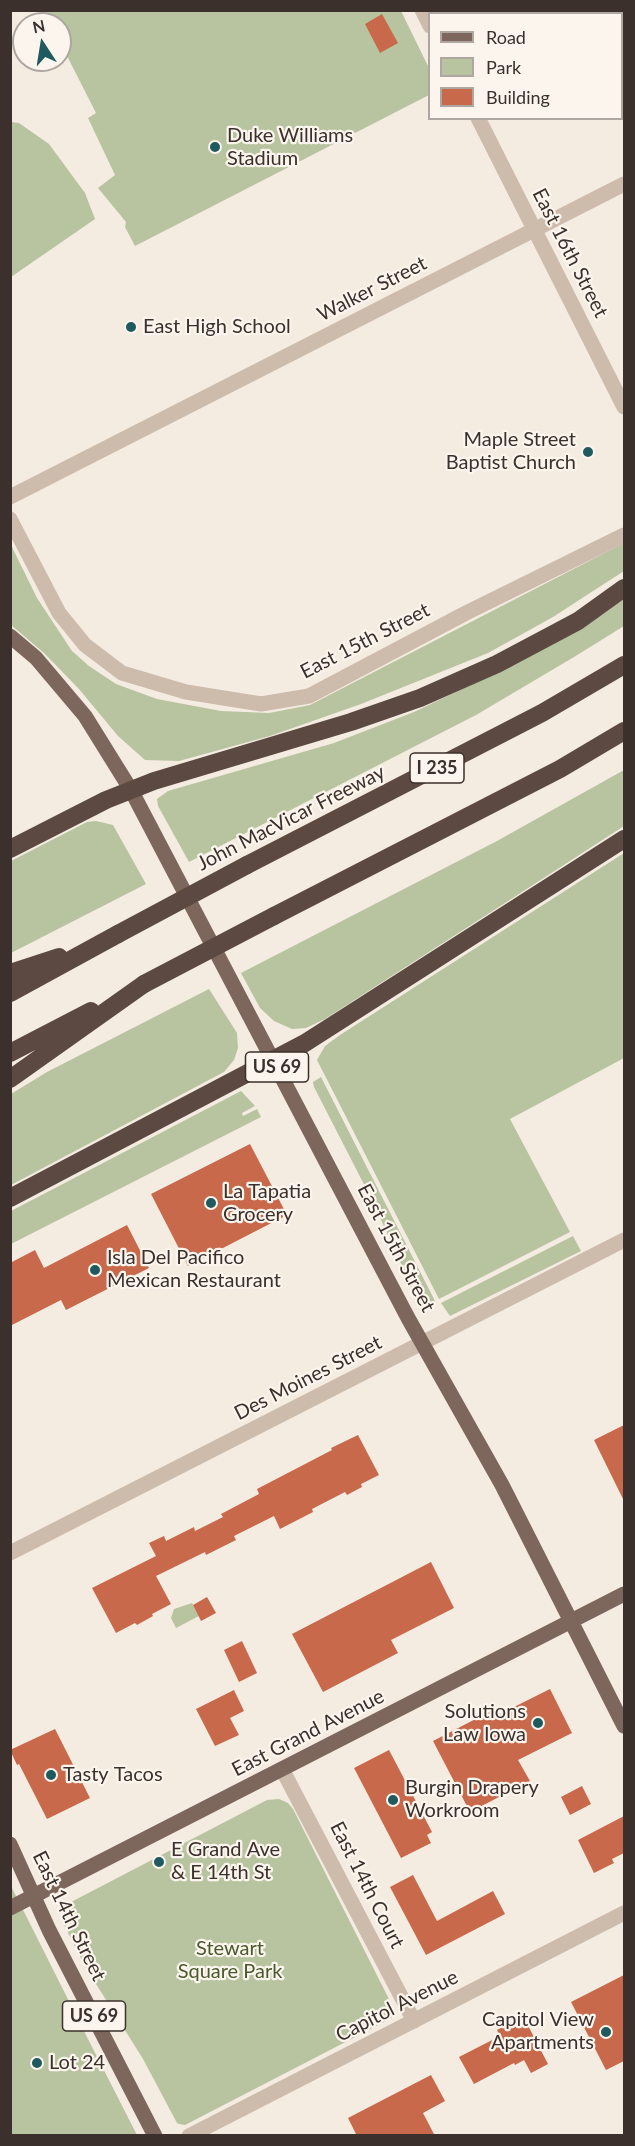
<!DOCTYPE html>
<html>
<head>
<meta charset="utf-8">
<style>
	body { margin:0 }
	#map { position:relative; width:635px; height:2146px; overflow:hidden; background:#f4ebe1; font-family:Lato,sans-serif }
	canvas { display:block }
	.frame { position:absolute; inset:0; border:12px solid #3b302b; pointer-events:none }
	.legend { position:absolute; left:428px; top:12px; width:195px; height:108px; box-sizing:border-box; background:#fbf5ee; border:2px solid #aea6a0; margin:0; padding:8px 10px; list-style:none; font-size:18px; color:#3b302b }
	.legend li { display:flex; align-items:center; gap:12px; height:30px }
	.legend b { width:30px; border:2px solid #aea6a0 }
	.north { position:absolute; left:12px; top:12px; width:60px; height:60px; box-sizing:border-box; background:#fbf5ee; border:2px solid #aea6a0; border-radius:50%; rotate:348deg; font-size:16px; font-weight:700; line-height:24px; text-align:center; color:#3b302b }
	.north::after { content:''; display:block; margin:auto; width:21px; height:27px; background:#1f5a5e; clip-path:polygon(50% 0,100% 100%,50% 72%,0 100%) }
</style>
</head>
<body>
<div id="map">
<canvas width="635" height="2146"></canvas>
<div class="frame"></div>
<ul class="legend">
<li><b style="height:8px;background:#7d675c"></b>Road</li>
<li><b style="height:16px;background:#b8c4a0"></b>Park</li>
<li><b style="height:16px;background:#c8694b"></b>Building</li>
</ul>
<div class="north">N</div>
</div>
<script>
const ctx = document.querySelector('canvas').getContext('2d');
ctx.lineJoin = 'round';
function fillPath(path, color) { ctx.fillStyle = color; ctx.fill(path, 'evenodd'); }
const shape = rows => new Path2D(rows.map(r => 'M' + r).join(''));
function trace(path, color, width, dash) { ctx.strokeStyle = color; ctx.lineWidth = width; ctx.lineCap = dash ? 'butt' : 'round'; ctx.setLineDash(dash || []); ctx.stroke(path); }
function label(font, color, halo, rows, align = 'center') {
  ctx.font = font + ' Lato,sans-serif'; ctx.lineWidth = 4.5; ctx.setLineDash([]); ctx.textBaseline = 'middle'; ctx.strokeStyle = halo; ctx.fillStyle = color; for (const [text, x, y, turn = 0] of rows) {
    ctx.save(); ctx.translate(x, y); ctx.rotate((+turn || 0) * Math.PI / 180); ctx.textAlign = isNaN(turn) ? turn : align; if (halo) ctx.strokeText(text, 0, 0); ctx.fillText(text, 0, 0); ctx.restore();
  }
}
fillPath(shape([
	[44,11,401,11,429,68,429,95,135,246,125,227,126,222,98,188,115,175,88,118,96,113,60,42,60,24,51,24],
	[11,122,19,123,49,144,85,193,95,219,11,277],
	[624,543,624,571,553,617,488,653,361,704,270,736,179,761,145,760,118,736,79,689,44,653,11,625,11,545,37,598,72,651,89,666,116,684,157,699,221,711,269,713,310,705],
	[624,599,624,626,574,657,476,715,189,862,158,806,157,799,168,791,334,743,414,712,506,668,603,614],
	[624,770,624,826,519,894,325,1019,306,1028,292,1029,274,1021,260,1008,241,973,497,841],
	[96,821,113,825,146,884,11,953,11,861,87,822],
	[624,853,624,1058,510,1119,570,1232,439,1299,317,1060,325,1046,340,1035],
	[209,989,237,1033,238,1048,234,1060,224,1072,11,1185,11,1094,47,1072],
	[321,1077,435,1301,421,1308,372,1200,314,1087,313,1082],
	[241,1091,255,1106,242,1113,243,1116,257,1109,261,1117,11,1244,11,1211],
	[573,1236,581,1251,450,1316,441,1303],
	[192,1603,199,1616,176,1628,171,1618,174,1609],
	[279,1799,288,1803,293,1809,396,2013,390,2019,185,2125,179,2124,177,2123,143,2059,86,1968,64,1925,63,1914,65,1907,73,1901,267,1800],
	[11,1886,88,2039,137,2135,11,2135]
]), '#b8c4a0');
fillPath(shape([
	[382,14,398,43,380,53,365,24],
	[250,1144,287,1215,188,1266,151,1194],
	[127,1225,149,1268,66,1310,61,1300,10,1326,10,1263,35,1250,44,1268],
	[624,1425,624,1501,594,1440],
	[358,1435,379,1475,361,1484,362,1487,347,1495,345,1492,312,1509,313,1512,280,1529,274,1516,234,1536,236,1540,206,1555,205,1552,156,1576,171,1604,152,1614,153,1616,137,1625,135,1623,116,1633,92,1588,156,1556,149,1543,164,1536,166,1541,194,1527,195,1531,223,1517,221,1514,259,1494,257,1489,332,1450,331,1448],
	[431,1562,454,1608,391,1640,398,1653,323,1692,292,1634],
	[207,1597,216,1613,201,1621,193,1605],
	[242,1641,257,1673,239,1682,224,1650],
	[550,1689,572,1733,518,1760,530,1781,470,1812,433,1741,493,1710,496,1716],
	[234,1690,244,1711,230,1718,239,1735,215,1746,196,1709],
	[55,1729,90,1798,47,1819,19,1764,17,1765,10,1750],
	[389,1750,432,1832,427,1835,431,1843,401,1858,354,1768],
	[582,1786,591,1804,570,1815,561,1797],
	[624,1816,624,1853,612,1859,614,1863,594,1873,578,1840],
	[413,1875,437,1921,493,1891,505,1914,426,1955,390,1887],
	[624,1975,624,2061,606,2070,571,2002],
	[523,2016,548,2064,531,2073,524,2060,515,2065,514,2063,474,2084,459,2057,500,2036,497,2030],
	[431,2075,445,2101,423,2113,435,2136,357,2136,348,2118]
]), '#c8694b');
trace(shape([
	[422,10,430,26],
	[478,118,624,407],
	[10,497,624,184],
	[10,519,59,613,85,645,122,673,186,692,261,704,309,696,466,613,624,535],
	[10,1553,624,1240],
	[282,1769,414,2021],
	[189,2136,624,1913]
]), '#cdbbac', 15);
trace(shape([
	[10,636,36,658,85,716,131,790,408,1318,502,1485,624,1726],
	[10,1844,49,1930,155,2136],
	[10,1908,624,1594]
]), '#7d675c', 15);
trace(shape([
	[10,849,106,800,154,781,351,722,420,698,497,664,578,621,624,588],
	[247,865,542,713,624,665],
	[274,916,560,769,624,731],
	[10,973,59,957],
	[10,993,118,934],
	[10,1053,91,1011],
	[10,1079,144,984],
	[10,1198,305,1043,624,839]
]), '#5c4a42', 18);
trace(shape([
	[118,934,247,865],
	[144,984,274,916]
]), '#5c4a42', 18);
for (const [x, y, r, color] of [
	[215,147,6,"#1f5a5e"],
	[131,327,6,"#1f5a5e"],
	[588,452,6,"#1f5a5e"],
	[211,1203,6,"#1f5a5e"],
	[95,1270,6,"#1f5a5e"],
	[538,1723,6,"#1f5a5e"],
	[51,1775,6,"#1f5a5e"],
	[393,1800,6,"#1f5a5e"],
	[159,1862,6,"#1f5a5e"],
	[606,2032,6,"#1f5a5e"],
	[37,2063,6,"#1f5a5e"]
]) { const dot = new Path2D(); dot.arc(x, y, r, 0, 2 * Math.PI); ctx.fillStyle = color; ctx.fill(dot); trace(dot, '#fbf5ee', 2); }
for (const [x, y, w] of [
	[437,768,54],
	[277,1067,63],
	[94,2016,63]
]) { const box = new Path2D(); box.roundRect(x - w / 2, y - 15, w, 30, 4.5); ctx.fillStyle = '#fbf5ee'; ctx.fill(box); trace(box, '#3b302b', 1.5); }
label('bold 18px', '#3b302b', null, [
	["I 235",437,768],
	["US 69",277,1067],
	["US 69",94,2016]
]);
label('20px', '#3b302b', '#fbf5ee', [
	["Duke Williams",227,136],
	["Stadium",227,159],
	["East High School",143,327],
	["Maple Street",576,440,"right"],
	["Baptist Church",576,463,"right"],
	["La Tapatia",223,1192],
	["Grocery",223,1215],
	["Isla Del Pacifico",107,1258],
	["Mexican Restaurant",107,1281],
	["Solutions",526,1712,"right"],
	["Law Iowa",526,1735,"right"],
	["Tasty Tacos",63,1775],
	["Burgin Drapery",405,1788],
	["Workroom",405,1811],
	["E Grand Ave",171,1850],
	["& E 14th St",171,1873],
	["Capitol View",594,2020,"right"],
	["Apartments",594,2043,"right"],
	["Lot 24",49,2063]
], 'left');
label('20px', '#3b302b', '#fbf5ee', [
	["East 16th Street",570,253,63],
	["Walker Street",372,289,-27],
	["East 15th Street",365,641,-27],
	["John MacVicar Freeway",291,818,-27],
	["East 15th Street",396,1248,62],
	["Des Moines Street",308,1378,-27],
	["East Grand Avenue",308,1733,-27],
	["East 14th Court",367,1885,63],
	["East 14th Street",69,1916,64],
	["Capitol Avenue",397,2006,-27]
]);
label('20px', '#4a5a2e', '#fbf5ee', [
	["Stewart",230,1949],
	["Square Park",230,1972]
]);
</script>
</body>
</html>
